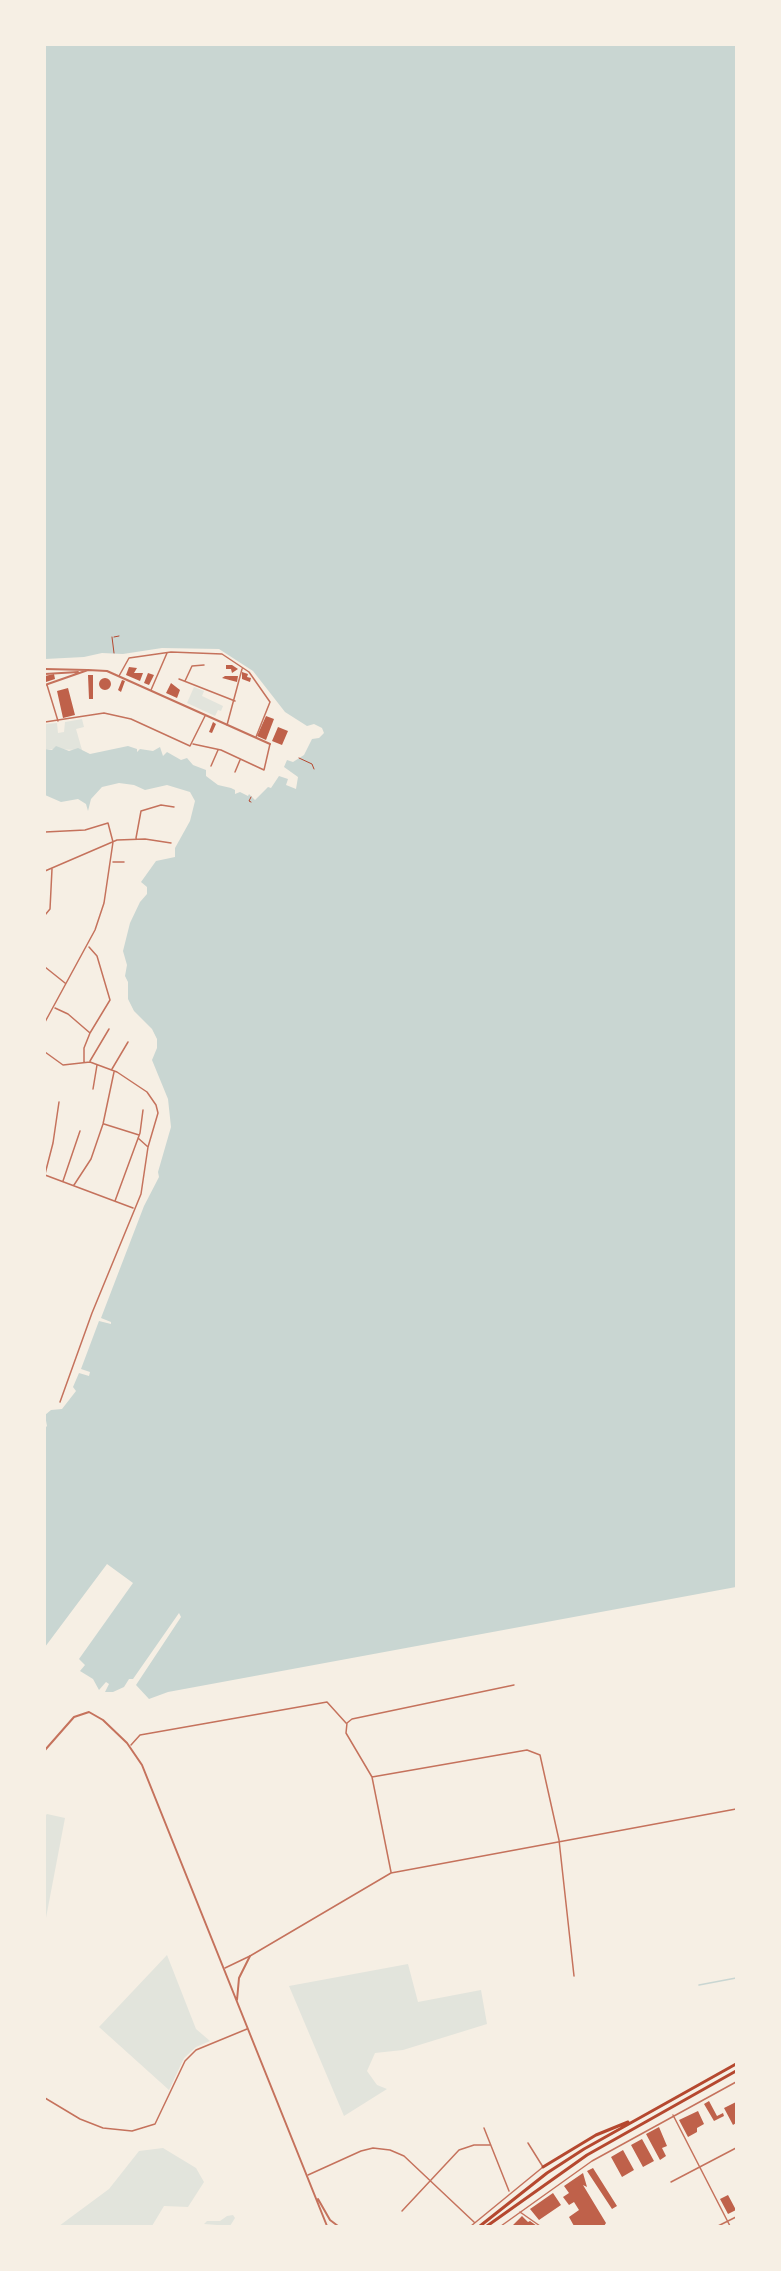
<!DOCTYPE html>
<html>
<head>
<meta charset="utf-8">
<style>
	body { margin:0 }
	#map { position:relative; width:781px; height:2271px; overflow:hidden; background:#f6efe4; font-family:Quicksand,sans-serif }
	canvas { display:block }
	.frame { position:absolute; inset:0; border:46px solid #f6efe4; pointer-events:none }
</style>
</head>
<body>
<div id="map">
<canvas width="781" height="2271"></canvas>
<div class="frame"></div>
</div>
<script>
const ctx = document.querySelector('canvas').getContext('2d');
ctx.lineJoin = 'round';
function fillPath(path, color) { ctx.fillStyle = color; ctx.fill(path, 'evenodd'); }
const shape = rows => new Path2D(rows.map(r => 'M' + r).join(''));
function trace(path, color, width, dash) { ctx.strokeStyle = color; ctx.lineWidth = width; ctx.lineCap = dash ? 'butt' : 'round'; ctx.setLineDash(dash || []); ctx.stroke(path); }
fillPath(shape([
	[194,687,204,691,202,696,223,706,221,711,218,710,215,716,187,703],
	[82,719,84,727,76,729,82,750,45,749,45,724,57,723,58,733,64,732,65,722],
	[47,1814,65,1818,45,1923,45,1816],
	[167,1955,196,2029,210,2041,196,2047,184,2058,169,2090,99,2027],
	[408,1964,418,2002,481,1990,487,2024,403,2050,375,2053,367,2071,377,2085,387,2089,344,2116,289,1986],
	[163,2148,196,2168,204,2182,188,2207,164,2206,152,2226,59,2226,109,2189,139,2151],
	[233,2215,235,2218,230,2226,204,2224,207,2221,220,2221,227,2216]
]), '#e2e4dc');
fillPath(shape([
	[45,45,736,45,736,1587,168,1692,149,1699,136,1685,181,1617,179,1613,133,1679,129,1679,124,1687,113,1692,105,1692,109,1684,106,1682,99,1690,93,1679,80,1671,85,1665,79,1659,133,1583,107,1564,45,1647,45,1428,47,1426,45,1415,51,1410,62,1409,76,1391,73,1387,79,1373,89,1376,90,1372,81,1369,99,1321,111,1324,111,1322,101,1318,144,1206,159,1177,158,1172,171,1127,168,1099,152,1060,157,1048,157,1039,152,1029,134,1011,128,999,128,982,125,976,127,965,123,951,130,923,140,902,147,894,147,887,141,882,156,861,175,857,175,848,190,821,195,801,190,792,167,785,145,790,134,785,119,783,102,787,91,799,88,811,86,804,78,799,61,802,45,795,45,749,52,750,56,746,69,751,78,748,90,754,128,746,137,749,137,752,140,749,153,751,160,747,163,756,167,752,181,760,187,758,193,765,206,770,206,776,218,785,231,788,235,790,235,794,240,792,248,796,249,794,255,800,268,787,271,788,279,776,288,779,286,785,296,789,298,777,284,767,287,760,293,762,304,755,312,739,319,738,324,733,322,728,314,724,307,726,285,712,253,671,219,649,162,648,123,654,102,653,84,657,45,659]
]), '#c9d6d2');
trace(shape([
	[699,1985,736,1978]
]), '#c9d6d2', 1.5);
fillPath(shape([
	[226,665,232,665,238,669,232,673,231,669,226,669],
	[129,667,137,668,134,673,143,673,140,681,126,675],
	[242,672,248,674,247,677,251,678,250,682,242,679],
	[148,673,154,675,149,685,144,683],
	[54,674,55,679,46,682,45,676],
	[88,675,93,675,93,699,89,699],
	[225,676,238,676,237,682,222,678],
	'99 684a6 6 0 1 1 12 0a6 6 0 1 1-12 0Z',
	[122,680,125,681,121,692,118,690],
	[171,683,180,690,177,698,166,693],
	[68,688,75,715,63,718,57,691],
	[266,716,274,719,266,740,257,736],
	[213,722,216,724,212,733,209,732],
	[278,727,288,731,282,745,272,741],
	[709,2101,717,2116,723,2113,724,2116,714,2121,704,2104],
	[736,2102,736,2123,733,2125,724,2108],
	[698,2111,704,2124,697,2128,697,2132,688,2137,679,2120],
	[659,2127,667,2146,662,2148,666,2156,660,2160,646,2134],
	[642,2139,654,2161,643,2167,631,2145],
	[623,2150,634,2170,622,2177,611,2157],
	[593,2168,617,2206,612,2209,587,2171],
	[583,2173,587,2187,583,2185,606,2223,604,2226,574,2226,569,2217,579,2210,574,2202,569,2205,563,2197,569,2193,564,2186],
	[553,2193,561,2205,539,2220,530,2209],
	[728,2195,736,2210,728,2214,720,2199],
	[522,2216,528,2222,530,2221,537,2226,512,2226]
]), '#bf614a');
trace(shape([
	[112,637,114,653],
	[114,637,119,636],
	[299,758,312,764,314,769],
	[251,802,249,801,251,797]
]), '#b5482f', 1);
trace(shape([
	[47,685,58,721]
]), '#c5725c', 1.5);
trace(shape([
	[119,676,129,658,171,652,222,654,249,672,270,702,256,737],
	[179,679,235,701],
	[185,681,192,666,204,665],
	[151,690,167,653],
	[45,722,104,713,131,719,190,746,205,716],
	[227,725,242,669],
	[193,744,221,750,264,770,270,744],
	[211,766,218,750],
	[235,772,240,760],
	[45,832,85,830,108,823,113,842,104,903,95,930,45,1022],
	[136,838,141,811,161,805,174,807],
	[113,862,124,862],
	[45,871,117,840,145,839,171,843],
	[45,915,50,909,52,869],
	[45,967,65,983],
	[55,1008,68,1014,90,1033],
	[45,1052,63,1065,90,1062,117,1072,147,1092,156,1105,158,1113,148,1147,141,1194,92,1313,60,1402],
	[90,1061,109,1029],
	[84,1062,84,1048,90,1033,110,1000,97,956,89,947],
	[112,1069,128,1042],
	[93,1089,97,1065],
	[104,1124,139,1135],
	[138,1138,148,1147],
	[45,1174,53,1143,59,1102],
	[45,1175,133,1208],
	[63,1181,80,1131],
	[74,1185,91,1159,103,1124,114,1072],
	[115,1201,140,1133,143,1110],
	[131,1745,140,1735,327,1702,346,1723],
	[372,1777,527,1750,540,1755,559,1840,574,1976],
	[391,1872,372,1777,346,1733,347,1723,352,1719,514,1685],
	[225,1968,250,1956,391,1873,736,1809],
	[45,2098,80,2119,103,2128,132,2131,155,2124,185,2061,196,2050,247,2029],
	[673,2115,730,2226],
	[484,2128,509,2191],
	[308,2175,361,2151,373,2148,390,2150,404,2156,474,2222],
	[671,2182,736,2148],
	[402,2211,459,2150,474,2145,490,2145],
	[520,2212,540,2226],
	[471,2226,543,2167,528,2143],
	[501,2226,592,2161,736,2082],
	[718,2226,736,2217]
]), '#c5725c', 1.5);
trace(shape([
	[45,669,87,670],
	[45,674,78,672],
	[45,685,88,670,107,671,270,744],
	[45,1750,74,1717,89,1712,103,1720,127,1743,142,1765,327,2226],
	[237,2000,239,1978,250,1956],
	[318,2199,330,2220,338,2226]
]), '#c5725c', 2);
trace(shape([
	[543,2167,596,2135,628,2122],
	[480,2226,547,2173,584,2149,736,2064],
	[487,2226,587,2155,736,2071]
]), '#b5482f', 3);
</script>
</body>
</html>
